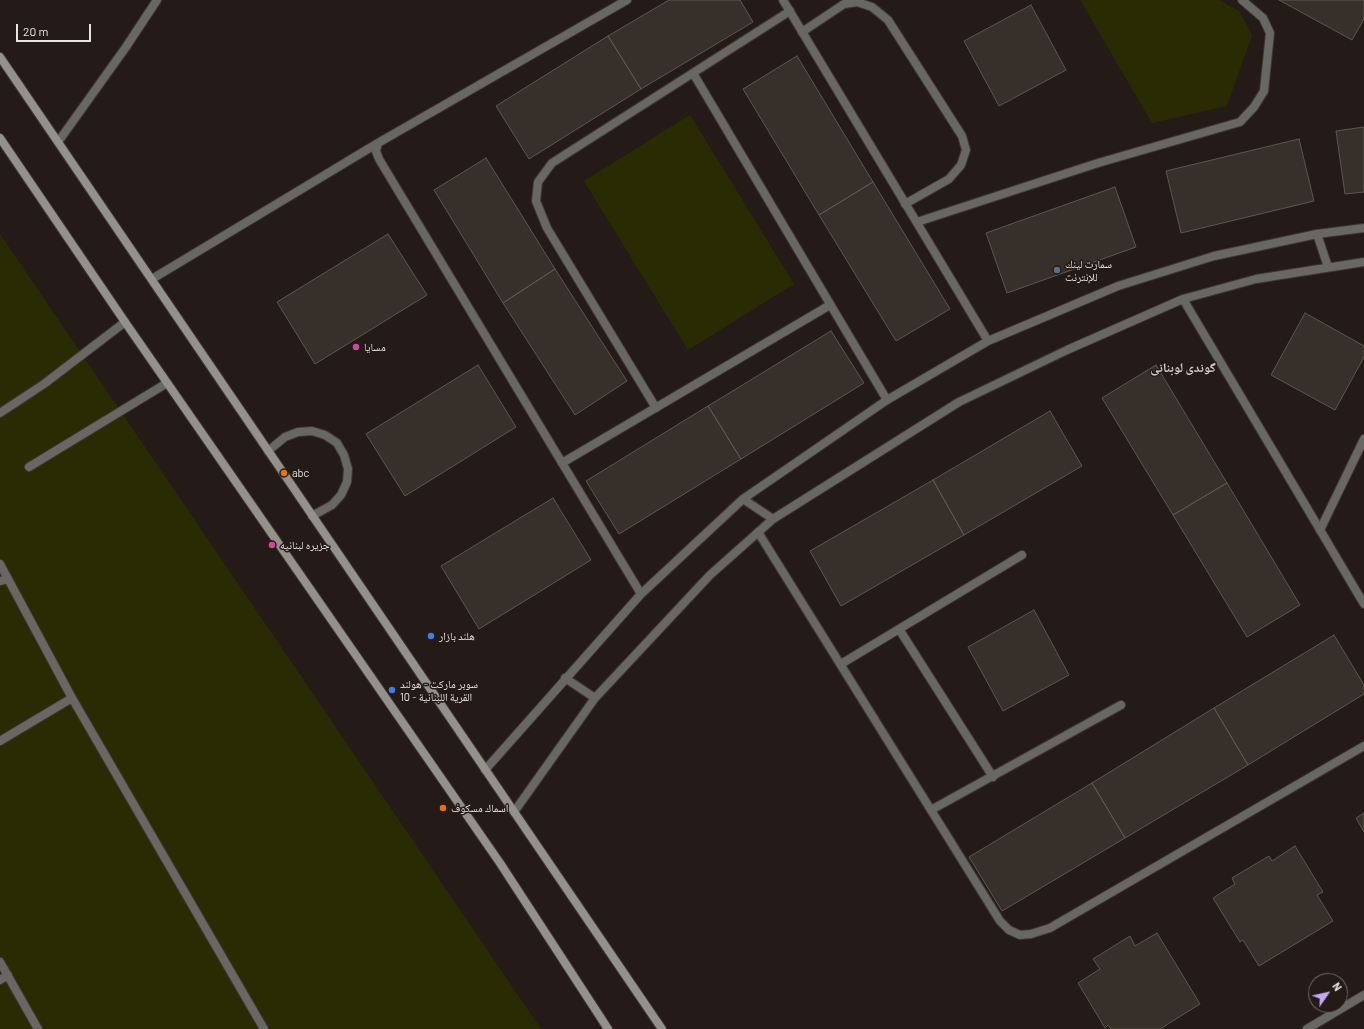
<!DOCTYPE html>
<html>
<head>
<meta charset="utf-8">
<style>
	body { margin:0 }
	#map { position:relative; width:1364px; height:1029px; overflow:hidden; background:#241b18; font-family:Barlow,sans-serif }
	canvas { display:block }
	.north { position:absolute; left:1308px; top:973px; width:40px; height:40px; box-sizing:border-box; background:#241b18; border:1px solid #736b68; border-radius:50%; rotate:56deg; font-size:11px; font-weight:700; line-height:16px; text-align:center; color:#e9e3e1 }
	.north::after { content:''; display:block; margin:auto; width:14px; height:18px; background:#c3a7f2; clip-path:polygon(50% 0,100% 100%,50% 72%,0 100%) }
	.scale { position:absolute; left:16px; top:24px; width:75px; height:18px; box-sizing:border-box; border:2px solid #e9e3e1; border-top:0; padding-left:5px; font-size:12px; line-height:14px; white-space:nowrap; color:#e9e3e1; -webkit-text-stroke:3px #241b18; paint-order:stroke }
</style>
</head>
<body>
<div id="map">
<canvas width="1364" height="1029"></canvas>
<div class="north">N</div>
<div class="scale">20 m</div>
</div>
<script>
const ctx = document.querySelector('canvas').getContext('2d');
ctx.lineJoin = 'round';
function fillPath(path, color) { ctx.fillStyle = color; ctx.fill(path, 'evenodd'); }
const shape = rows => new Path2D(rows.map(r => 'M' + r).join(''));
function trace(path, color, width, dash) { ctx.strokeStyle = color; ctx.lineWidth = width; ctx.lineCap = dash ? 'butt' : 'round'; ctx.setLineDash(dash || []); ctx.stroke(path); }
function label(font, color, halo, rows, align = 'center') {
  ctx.font = font + ' Barlow,"Noto Naskh Arabic",sans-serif'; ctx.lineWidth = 3; ctx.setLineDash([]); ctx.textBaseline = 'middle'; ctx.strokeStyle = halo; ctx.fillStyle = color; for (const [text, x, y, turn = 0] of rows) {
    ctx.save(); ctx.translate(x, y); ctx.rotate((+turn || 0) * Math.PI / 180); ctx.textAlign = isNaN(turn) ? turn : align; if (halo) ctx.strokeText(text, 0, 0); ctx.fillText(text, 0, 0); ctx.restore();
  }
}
fillPath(shape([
	[1080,0,1219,0,1239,11,1252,35,1227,106,1152,123],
	[690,115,794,284,688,350,584,181],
	[0,234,541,1029,0,1029]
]), '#292c02');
const building = shape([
	[669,0,740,0,753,22,641,89,608,36,669,0],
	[1279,0,1364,0,1364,19,1352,40,1279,0],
	[1031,5,1066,70,999,106,964,41,1031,5],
	[608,36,641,89,529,159,496,106,608,36],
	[797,56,873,182,819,215,743,89,797,56],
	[1364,127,1364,192,1345,194,1336,131,1364,127],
	[1299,139,1314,201,1181,233,1166,171,1299,139],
	[486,158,555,269,503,303,434,190,486,158],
	[873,182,950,309,896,341,819,215,873,182],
	[1115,187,1136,247,1007,293,986,233,1115,187],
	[388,234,427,295,315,364,277,302,388,234],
	[555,269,627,381,575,415,503,303,555,269],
	[1305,313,1364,346,1364,357,1335,410,1271,375,1305,313],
	[831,331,864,383,741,459,708,406,831,331],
	[478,365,516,427,405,496,366,434,478,365],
	[1156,365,1227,483,1173,515,1102,398,1156,365],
	[708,406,741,459,619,534,586,481,708,406],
	[1050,411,1082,466,964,535,933,480,1050,411],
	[933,480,964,535,841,606,810,551,933,480],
	[1227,483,1300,605,1247,637,1173,515,1227,483],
	[553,498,591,560,479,629,441,566,553,498],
	[1034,610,1069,675,1003,711,968,647,1034,610],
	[1334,635,1364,685,1364,694,1248,765,1214,708,1334,635],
	[1214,708,1248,765,1125,838,1092,783,1214,708],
	[1092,783,1125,838,1002,911,969,857,1092,783],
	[1364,813,1364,832,1356,818,1364,813],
	[1295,846,1323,892,1317,895,1333,921,1259,966,1243,940,1240,942,1213,898,1235,884,1232,878,1269,856,1272,861,1295,846],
	[1157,933,1200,1004,1160,1029,1111,1029,1108,1025,1105,1028,1078,983,1100,969,1093,959,1130,936,1135,946,1157,933]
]);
fillPath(building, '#37302a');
trace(building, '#5e564f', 1);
const lane = shape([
	[802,32,844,4,857,2,872,7,888,20,962,136,966,150,961,165,949,179,905,204],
	[693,73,887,400],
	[917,222,1098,163,1240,122,1254,107,1264,91,1270,33,1263,18,1242,0],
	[656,408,547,228,536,201,538,182,552,163,790,11],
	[268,451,285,437,298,432,312,431,325,435,337,443,344,455,348,469,347,482,341,495,332,505,312,516],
	[562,463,830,305],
	[29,467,167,383],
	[1320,530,1364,439],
	[899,629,993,777],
	[841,664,1022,555],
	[931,810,1121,705],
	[1307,1029,1364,995]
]);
const street = shape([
	[627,0,385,139,378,143,376,151,379,159,641,594],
	[783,0,988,341],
	[58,142,126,47,157,0],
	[1317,234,1328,267],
	[152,279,378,143],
	[1183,299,1364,604],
	[0,413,44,384,125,322],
	[743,499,773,519],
	[758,532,1000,921,1009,930,1020,935,1031,934,1050,928,1364,746],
	[0,564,72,698,264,1029],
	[0,581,8,579],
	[565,678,595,698],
	[0,741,72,698],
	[485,770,641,594,743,499,887,400,988,341,1118,286,1214,256,1317,234,1364,228],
	[514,812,595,698,710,575,773,519,959,402,1067,350,1183,299,1256,279,1364,262],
	[0,962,38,1029],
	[0,980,8,975]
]);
const secondary = shape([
	[0,57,662,1029],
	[0,138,125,322,500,863,608,1029]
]);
trace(lane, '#403734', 10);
trace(street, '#403734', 10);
trace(secondary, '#403734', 10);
trace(lane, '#696763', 8);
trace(street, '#696763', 8);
trace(secondary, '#94918a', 8);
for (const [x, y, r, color] of [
	[1057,270,4,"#5c6f8a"],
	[356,347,4,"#d1479c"],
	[284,473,4,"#e8710a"],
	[272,545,4,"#d1479c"],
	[431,636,4,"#3f7fe0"],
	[392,690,4,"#3f7fe0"],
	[443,808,4,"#e8710a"]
]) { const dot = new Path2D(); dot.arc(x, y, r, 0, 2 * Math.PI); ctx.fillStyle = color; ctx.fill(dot); trace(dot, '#241b18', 1.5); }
label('11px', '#e9e3e1', '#241b18', [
	["سمارت لينك",1065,264],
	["للإنترنت",1065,277],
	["مسايا",364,347],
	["abc",292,473],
	["جزيره لبنانيه",280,545],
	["هلند بازار",439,636],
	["سوبر ماركت - هولند",400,684],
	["10 - القرية اللبنانية",400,697],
	["اسماك مسكوف",451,808]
], 'left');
label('bold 13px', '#d4c8c3', '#241b18', [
	["گوندی لوبنانی",1183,368]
]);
</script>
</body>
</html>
